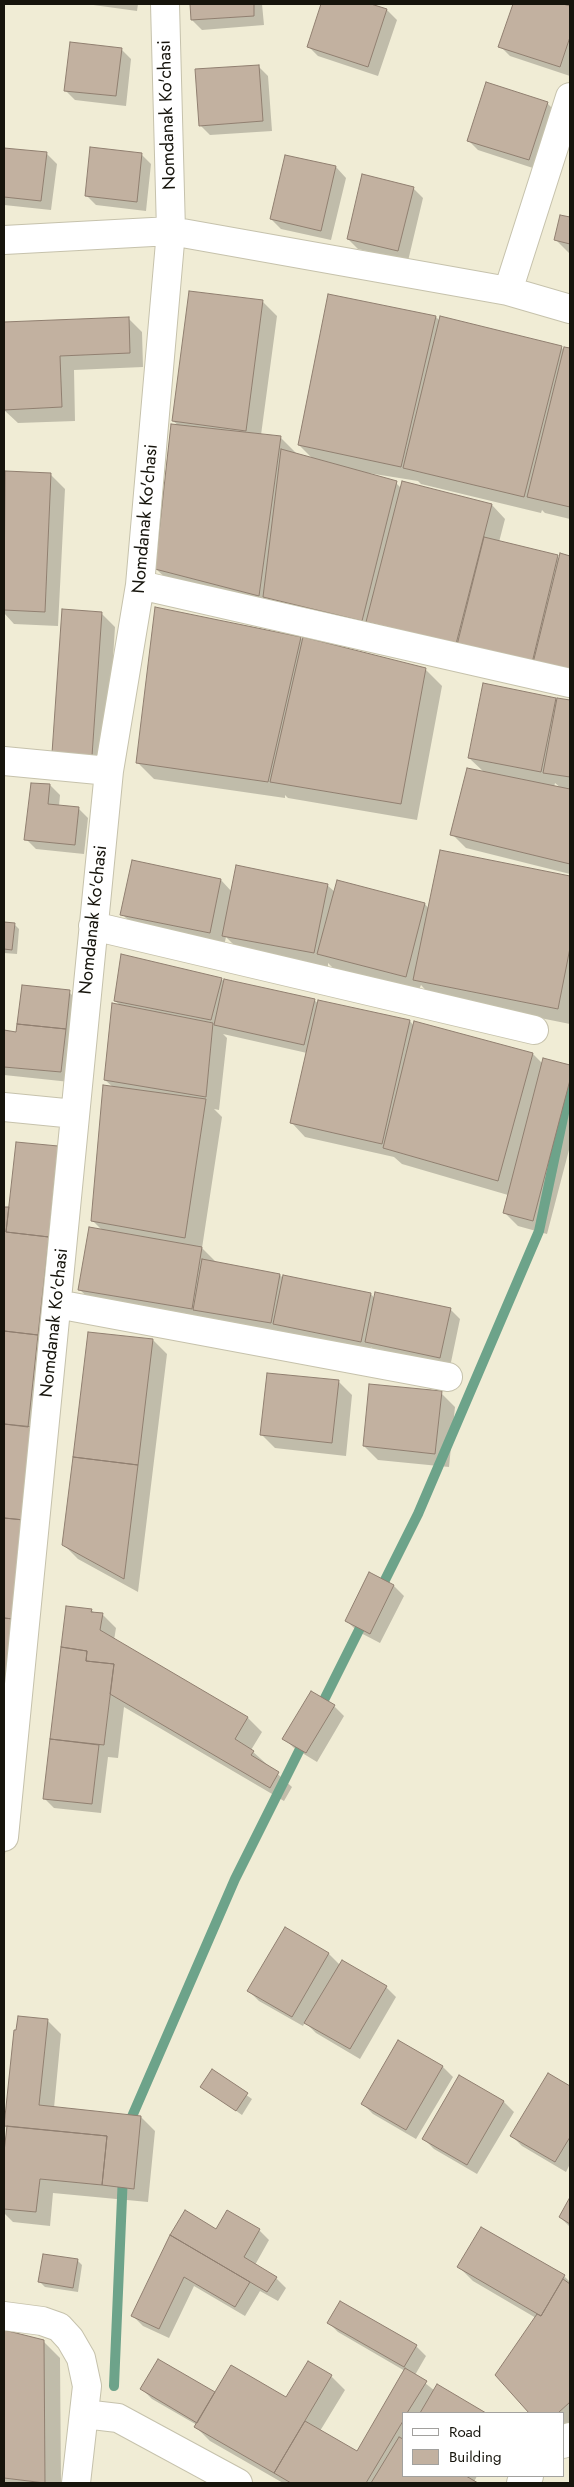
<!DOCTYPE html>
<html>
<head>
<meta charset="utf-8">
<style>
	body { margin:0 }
	#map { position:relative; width:574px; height:2487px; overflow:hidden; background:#f0ecd5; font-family:Jost,sans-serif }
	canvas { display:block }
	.frame { position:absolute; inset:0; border:5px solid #16140c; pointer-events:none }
	.legend { position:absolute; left:402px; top:2412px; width:162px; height:65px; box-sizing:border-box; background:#fff; border:1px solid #a2a19e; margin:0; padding:6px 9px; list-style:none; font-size:15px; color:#16140c }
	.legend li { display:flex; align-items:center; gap:10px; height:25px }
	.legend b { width:25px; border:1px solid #a2a19e }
</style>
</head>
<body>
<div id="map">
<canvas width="574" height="2487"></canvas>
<div class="frame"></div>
<ul class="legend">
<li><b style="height:6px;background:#fff"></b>Road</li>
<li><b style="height:14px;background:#c2b1a0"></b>Building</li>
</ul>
</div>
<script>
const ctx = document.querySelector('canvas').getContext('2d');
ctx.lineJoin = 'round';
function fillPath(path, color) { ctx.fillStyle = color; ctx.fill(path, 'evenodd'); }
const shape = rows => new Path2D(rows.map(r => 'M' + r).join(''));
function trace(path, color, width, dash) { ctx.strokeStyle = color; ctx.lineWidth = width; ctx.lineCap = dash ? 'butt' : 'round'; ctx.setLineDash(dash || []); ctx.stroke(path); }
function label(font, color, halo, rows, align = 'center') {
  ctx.font = font + ' Jost,sans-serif'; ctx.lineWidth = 5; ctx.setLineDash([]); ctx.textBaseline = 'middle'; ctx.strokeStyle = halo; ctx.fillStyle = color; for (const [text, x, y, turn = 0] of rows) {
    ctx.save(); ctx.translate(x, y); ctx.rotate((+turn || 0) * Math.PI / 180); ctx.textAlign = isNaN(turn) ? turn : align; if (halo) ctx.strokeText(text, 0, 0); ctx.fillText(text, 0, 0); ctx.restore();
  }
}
fillPath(shape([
	[86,4,138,4,137,11],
	[191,4,262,4,264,25,202,30,192,20],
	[322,4,367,4,387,10,397,20,378,76,318,56,308,46],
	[514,4,559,4,570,7,570,76,510,56,500,46],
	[121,49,131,59,126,106,75,100,65,90],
	[258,66,268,76,272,131,210,135,200,125],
	[547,103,557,113,539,170,478,150,468,140],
	[4,149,47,154,57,164,51,210,4,205],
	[141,154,151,164,146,211,96,205,86,195],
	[286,156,336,167,346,178,331,240,281,229,271,219],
	[413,188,423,198,408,261,358,249,348,239],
	[561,216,570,218,570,254,555,239],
	[190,292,263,302,277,316,261,435,280,437,297,454,314,460,299,445,328,296,436,317,440,321,561,347,564,350,564,348,570,349,570,519,545,513,542,510,541,513,421,484,418,481,368,473,368,475,396,483,401,488,492,505,505,519,499,542,560,559,561,555,570,557,570,681,173,585,156,569,179,426,173,421],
	[128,318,142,332,143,367,74,370,75,421,18,423,4,410,4,323],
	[7,473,51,475,65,489,58,626,14,624,4,613],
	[101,613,115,627,106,769,68,767],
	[301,638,304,641,425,669,442,686,417,820,288,798,285,795,285,798,154,779,138,763],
	[555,699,558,701,558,699,570,702,570,874,466,848,452,834,485,773,469,758],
	[555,783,561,788,554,787],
	[50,785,60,795,59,806,78,808,88,818,84,854,36,849,26,839],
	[441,851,570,878,570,1024,431,996,421,985,419,990,333,968,328,963,328,967,238,949,226,937,224,946,136,928,122,914,133,862,221,880,232,892,327,885,335,892,338,882,425,904,429,909],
	[4,923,14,924,19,929,17,954,4,953],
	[221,979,225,982,314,1000,319,1004,410,1021,414,1026,533,1054,543,1064,544,1060,570,1067,570,1146,547,1234,518,1226,504,1212,508,1195,402,1164,394,1157,305,1137,292,1123,307,1053,223,1034,227,1038,219,1110,214,1109,222,1117,202,1248,216,1262,280,1275,284,1279,371,1294,375,1299,450,1309,460,1319,450,1367,376,1352,371,1347,370,1351,284,1334,282,1331,281,1333,94,1303,80,1290,103,1231,92,1220,114,1088,105,1080,120,1005,115,1001],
	[69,992,79,1002,70,1082,4,1075,4,1032,17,1033],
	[58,1147,68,1158,48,1442,4,1864,4,1208,10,1208],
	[21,1232,55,1236,55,1238,21,1235],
	[153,1340,167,1354,138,1592,78,1559,64,1545],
	[338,1381,352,1395,346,1456,275,1448,261,1434],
	[441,1393,455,1407,449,1467,378,1460,364,1446],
	[370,1574,394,1586,404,1596,380,1643,357,1631,347,1621],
	[67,1607,91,1610,95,1613,102,1614,116,1628,114,1640,248,1718,262,1732,251,1750,292,1787,284,1801,124,1707,118,1758,108,1757,101,1813,54,1808,44,1798],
	[334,1706,344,1716,317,1762,294,1748,284,1738],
	[285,1929,329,1954,340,1965,386,1987,396,1997,360,2059,316,2033,305,2022,303,2026,259,2001,249,1991],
	[47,2020,61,2034,54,2108,141,2117,155,2131,148,2202,53,2193,50,2226,13,2222,4,2213,4,2158,15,2031],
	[399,2042,443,2067,453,2077,416,2139,373,2114,363,2104],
	[212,2071,252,2099,242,2115,202,2087],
	[548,2075,570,2087,570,2164,566,2172,522,2146,512,2136],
	[460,2077,504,2102,514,2112,477,2174,434,2149,424,2139],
	[570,2199,570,2227,560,2217],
	[482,2228,564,2276,570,2282,570,2429,563,2435,563,2413,531,2413,496,2375,536,2318,473,2281,459,2267],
	[217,2230,259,2230,269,2240,255,2265,276,2278,286,2288,278,2301,260,2291,245,2316,194,2286,169,2338,143,2326,133,2316],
	[77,2260,82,2265,78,2292,45,2287,40,2282],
	[328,2322,416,2346,426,2356,415,2375,435,2391,437,2386,483,2413,403,2413,403,2476,477,2476,474,2482,476,2483,283,2483,210,2441,196,2427,197,2425,152,2399,142,2389,287,2399,331,2376,345,2390,320,2431,357,2453,405,2371,338,2332],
	[4,2332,43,2341,60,2358,61,2483,4,2483]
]), '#0003');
trace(shape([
	[379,1592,418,1514,539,1231,570,1085],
	[319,1710,365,1618],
	[127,2128,235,1879,305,1739],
	[114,2386,123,2174]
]), '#6da38a', 10);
const building = shape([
	[190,4,254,4,254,16,191,20,190,4],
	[321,4,371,4,387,9,368,67,307,47,321,4],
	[513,4,563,4,570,6,570,37,560,67,498,47,513,4],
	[70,42,122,48,116,96,64,91,70,42],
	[259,65,263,121,199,126,195,69,259,65],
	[486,82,548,102,529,160,467,141,486,82],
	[90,147,142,153,137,202,85,196,90,147],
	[4,148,47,152,41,201,4,197,4,148],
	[285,155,336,166,321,231,270,219,285,155],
	[362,174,414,187,398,251,347,239,362,174],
	[560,215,570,217,570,244,554,240,560,215],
	[189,291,263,300,246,431,172,421,189,291],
	[328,294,436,316,401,467,298,445,328,294],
	[440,316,562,346,524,497,403,468,440,316],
	[129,317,130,353,60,356,62,407,4,410,4,322,129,317],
	[564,347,570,348,570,507,527,497,564,347],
	[171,424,281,436,259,596,155,569,171,424],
	[281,449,397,481,362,621,263,597,281,449],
	[5,471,51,473,45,612,4,610,5,471],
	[402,481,492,504,456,644,366,622,402,481],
	[484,537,558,555,532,663,457,645,484,537],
	[560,553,570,556,570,671,533,663,560,553],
	[155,607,301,637,268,782,136,763,155,607],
	[62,609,102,612,92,756,52,753,62,609],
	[303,637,426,668,401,804,270,782,303,637],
	[483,683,556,698,541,772,468,758,483,683],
	[557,698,570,700,570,777,543,773,557,698],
	[467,768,570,789,570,864,450,835,467,768],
	[31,783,50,784,48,804,79,807,75,845,24,840,31,783],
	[440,850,570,876,570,948,558,1009,413,980,440,850],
	[132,860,221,879,210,933,120,915,132,860],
	[236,865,328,884,314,953,222,936,236,865],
	[337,880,425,903,406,977,317,954,337,880],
	[4,922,15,923,12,950,4,949,4,922],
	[121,954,222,978,211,1020,114,1001,121,954],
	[224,979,315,999,304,1045,214,1025,224,979],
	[22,985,70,990,66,1029,17,1024,22,985],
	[318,1000,410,1020,382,1144,290,1123,318,1000],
	[112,1003,213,1023,206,1097,104,1080,112,1003],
	[414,1021,533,1053,498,1181,383,1148,414,1021],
	[17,1024,66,1029,61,1072,4,1067,4,1030,16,1032,17,1024],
	[543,1058,570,1065,570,1080,533,1221,503,1213,543,1058],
	[103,1085,206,1099,185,1238,91,1221,103,1085],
	[16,1142,58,1146,49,1237,6,1232,16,1142],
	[4,1207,9,1207,6,1232,49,1237,38,1335,4,1331,4,1207],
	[89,1227,202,1247,192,1309,78,1290,89,1227],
	[202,1259,280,1274,271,1323,193,1310,202,1259],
	[283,1275,371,1293,361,1342,273,1324,283,1275],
	[375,1292,451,1308,440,1358,365,1342,375,1292],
	[4,1331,38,1335,28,1427,4,1424,4,1331],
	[88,1332,153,1339,138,1465,73,1457,88,1332],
	[267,1373,339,1380,332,1443,260,1435,267,1373],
	[369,1384,442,1391,435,1454,363,1446,369,1384],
	[4,1424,34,1427,24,1520,4,1518,4,1424],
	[73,1457,138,1465,124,1579,62,1545,73,1457],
	[4,1518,24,1520,13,1619,4,1618,4,1518],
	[369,1572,394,1585,370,1634,345,1621,369,1572],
	[66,1606,92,1609,91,1612,103,1613,100,1630,248,1717,235,1739,254,1751,251,1755,279,1772,270,1788,110,1694,114,1664,86,1661,87,1651,61,1647,66,1606],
	[4,1618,13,1619,4,1711,4,1618],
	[61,1647,87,1651,86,1661,114,1664,104,1745,50,1739,61,1647],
	[311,1691,335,1705,306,1753,282,1739,311,1691],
	[50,1739,99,1745,92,1804,43,1799,50,1739],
	[285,1927,329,1953,292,2017,247,1991,285,1927],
	[342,1960,387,1986,350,2049,304,2023,342,1960],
	[18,2016,48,2019,39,2105,141,2116,134,2189,102,2185,107,2136,4,2126,14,2030,16,2030,18,2016],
	[398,2040,443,2066,406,2130,361,2104,398,2040],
	[212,2069,248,2093,236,2111,200,2087,212,2069],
	[548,2073,570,2086,570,2137,555,2162,510,2136,548,2073],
	[459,2075,504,2101,467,2165,422,2139,459,2075],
	[7,2126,107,2136,102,2185,40,2179,36,2212,4,2209,4,2152,7,2126],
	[570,2197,570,2224,559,2217,570,2197],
	[185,2210,216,2229,227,2210,260,2229,244,2257,277,2277,267,2292,170,2235,185,2210],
	[481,2227,565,2275,541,2316,457,2267,481,2227],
	[170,2235,250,2282,235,2307,184,2277,159,2329,131,2316,170,2235],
	[43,2254,78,2259,73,2288,38,2282,43,2254],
	[563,2279,570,2284,570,2402,558,2413,529,2413,495,2375,537,2314,541,2316,563,2279],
	[340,2301,417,2345,404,2367,327,2323,340,2301],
	[4,2330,44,2340,45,2483,4,2478,4,2330],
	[158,2359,215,2392,197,2423,140,2389,158,2359],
	[308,2361,332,2375,274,2473,194,2427,231,2365,286,2397,308,2361],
	[405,2368,427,2381,407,2413,403,2413,403,2421,366,2483,291,2483,274,2473,305,2421,357,2451,405,2368],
	[437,2384,486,2413,420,2413,437,2384],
	[399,2437,403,2439,403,2476,466,2476,478,2483,371,2483,399,2437]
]);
fillPath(building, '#c2b1a0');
trace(building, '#907f70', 1);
const minor = shape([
	[4,240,171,231,508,291,570,309],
	[508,291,570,97],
	[140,585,570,683],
	[4,761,109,771],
	[93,926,534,1030],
	[4,1107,75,1114],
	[57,1304,448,1377],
	[4,1837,109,771,140,585,171,231,165,4],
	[4,2316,42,2321,59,2327,70,2339,81,2358,87,2386,76,2483],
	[84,2414,118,2418,238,2483],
	[563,2444,570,2437],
	[521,2483,529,2476]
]);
trace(minor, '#c6c2ac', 30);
trace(minor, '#fff', 28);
label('18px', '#16140c', '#fff', [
	["Nomdanak Ko'chasi",168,115,-92],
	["Nomdanak Ko'chasi",146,519,-85],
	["Nomdanak Ko'chasi",94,920,-84],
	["Nomdanak Ko'chasi",55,1323,-84]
]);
</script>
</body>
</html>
